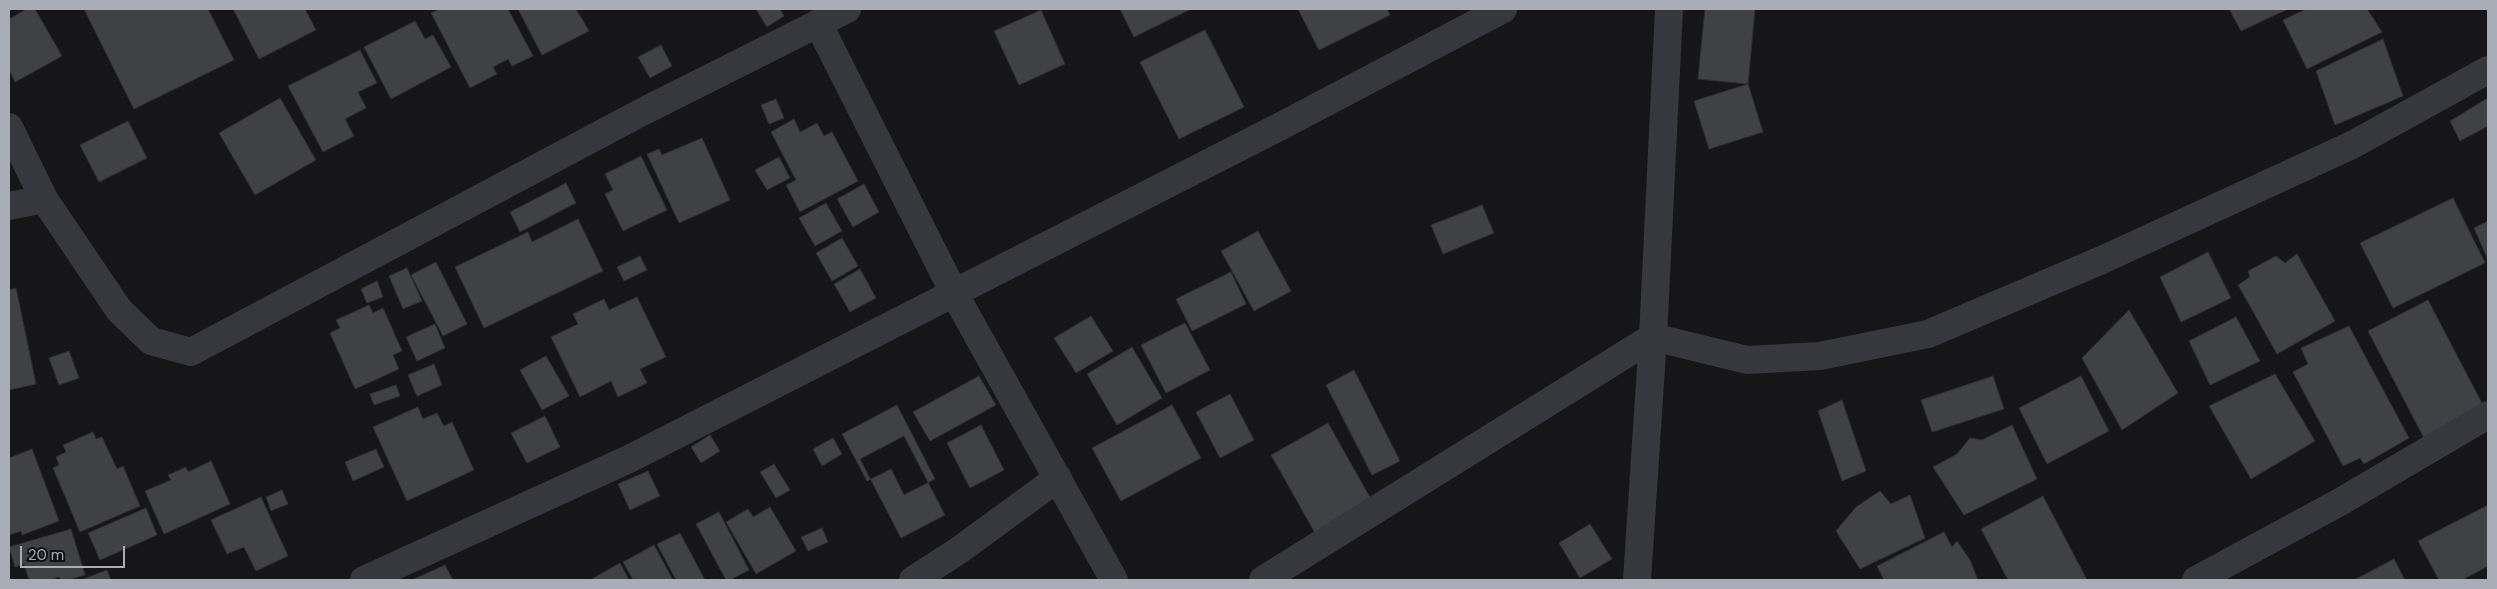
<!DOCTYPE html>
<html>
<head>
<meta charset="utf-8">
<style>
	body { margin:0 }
	#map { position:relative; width:2497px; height:589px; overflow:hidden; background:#161618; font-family:"DM Sans",sans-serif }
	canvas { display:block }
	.frame { position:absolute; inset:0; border:10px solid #a8adb8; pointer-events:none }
	.scale { position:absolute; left:20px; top:546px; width:105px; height:22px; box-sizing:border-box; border:2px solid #a8adb8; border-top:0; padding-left:6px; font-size:15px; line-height:18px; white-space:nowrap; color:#a8adb8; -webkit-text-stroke:4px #111113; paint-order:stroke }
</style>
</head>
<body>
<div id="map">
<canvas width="2497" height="589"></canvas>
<div class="frame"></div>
<div class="scale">20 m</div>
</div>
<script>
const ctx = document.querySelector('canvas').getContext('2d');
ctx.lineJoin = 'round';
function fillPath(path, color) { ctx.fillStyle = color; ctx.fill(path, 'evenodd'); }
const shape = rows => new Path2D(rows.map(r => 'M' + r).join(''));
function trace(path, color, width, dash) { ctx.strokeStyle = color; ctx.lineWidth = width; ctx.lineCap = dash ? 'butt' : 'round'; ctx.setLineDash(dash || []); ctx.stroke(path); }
const building = shape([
	[27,9,35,9,62,56,15,82,9,70,9,19,27,9],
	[84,9,208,9,234,60,134,109,84,9],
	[233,9,305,9,316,30,259,59,233,9],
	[440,9,508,9,533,56,512,66,508,59,493,67,497,74,470,88,431,13,440,9],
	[518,9,576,9,589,31,542,55,518,9],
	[756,9,780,9,784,16,767,27,756,9],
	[1120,9,1191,9,1134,37,1120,9],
	[1298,9,1387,9,1390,15,1319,50,1298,9],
	[1705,9,1755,9,1748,84,1698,79,1705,9],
	[2229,9,2288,9,2241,31,2229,9],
	[2306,9,2367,9,2382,32,2307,69,2283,20,2306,9],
	[1041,10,1065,64,1019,85,994,31,1041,10],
	[415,21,425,39,433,35,451,67,391,99,364,47,415,21],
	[1205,30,1244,107,1179,139,1140,62,1205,30],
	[2383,39,2403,96,2335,125,2316,71,2383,39],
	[661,45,672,66,650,78,638,57,661,45],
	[360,50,377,83,358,92,366,108,345,119,354,136,323,152,288,86,360,50],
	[1748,84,1763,132,1709,149,1694,101,1748,84],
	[280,98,316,160,255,195,219,133,280,98],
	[2488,98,2488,126,2460,141,2450,121,2488,98],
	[776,99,784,118,769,124,761,105,776,99],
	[794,119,800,132,817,123,824,136,832,132,858,181,800,212,786,185,796,180,771,132,794,119],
	[128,121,147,158,99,182,80,145,128,121],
	[702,138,730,200,679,223,647,154,659,149,662,155,702,138],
	[641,156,667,210,623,231,605,194,613,190,605,174,641,156],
	[779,157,790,178,767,190,755,170,779,157],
	[566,183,576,203,520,232,510,212,566,183],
	[864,184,879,212,853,227,837,199,864,184],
	[2453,198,2485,263,2393,308,2360,243,2453,198],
	[826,203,842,231,815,246,799,218,826,203],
	[1482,205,1494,233,1443,254,1431,225,1482,205],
	[578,219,603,271,484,328,455,267,528,232,532,242,578,219],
	[2488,221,2488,260,2474,228,2488,221],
	[1258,231,1291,291,1254,311,1221,251,1258,231],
	[842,238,858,266,832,281,816,253,842,238],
	[2208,252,2231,298,2181,322,2160,277,2208,252],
	[2297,254,2335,321,2277,354,2238,285,2250,277,2248,271,2276,256,2285,263,2297,254],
	[640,256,647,270,624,281,617,267,640,256],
	[436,262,467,324,443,336,411,275,436,262],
	[407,268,422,301,403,309,389,276,407,268],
	[860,269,876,298,850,312,834,284,860,269],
	[1231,272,1246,304,1192,331,1176,299,1231,272],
	[377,281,383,297,367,303,361,289,377,281],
	[16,288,36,384,9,390,9,290,16,288],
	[637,297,666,357,640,369,647,383,618,397,611,381,580,397,551,337,578,324,573,314,604,299,609,310,637,297],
	[2428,300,2485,409,2425,440,2368,331,2428,300],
	[369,305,373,313,383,308,402,351,393,355,399,369,355,389,330,333,340,328,336,320,369,305],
	[2129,310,2178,393,2122,430,2082,358,2129,310],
	[1091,316,1113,351,1076,373,1054,338,1091,316],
	[2236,317,2260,361,2210,385,2189,341,2236,317],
	[1185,323,1210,370,1166,393,1141,345,1185,323],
	[435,324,445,348,417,361,406,337,435,324],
	[2349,326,2409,438,2364,464,2360,458,2343,466,2293,372,2308,364,2301,348,2349,326],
	[1132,347,1162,398,1117,425,1087,374,1132,347],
	[69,351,79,378,59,385,49,358,69,351],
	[546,356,569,396,542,410,520,370,546,356],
	[434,364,442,385,417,396,408,375,434,364],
	[1354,370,1400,461,1372,475,1326,385,1354,370],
	[2275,374,2315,441,2251,479,2209,406,2275,374],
	[979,376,996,405,930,441,913,412,979,376],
	[1993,376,2004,409,1932,432,1921,400,1993,376],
	[2081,376,2109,431,2047,464,2019,408,2081,376],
	[396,385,400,396,374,405,370,394,396,385],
	[1230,394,1254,440,1220,458,1196,412,1230,394],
	[1842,400,1866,471,1842,481,1818,411,1842,400],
	[897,405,935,479,904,495,891,469,867,481,842,434,897,405],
	[1172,405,1201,458,1121,501,1092,448,1172,405],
	[418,407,423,419,437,413,444,426,452,422,474,470,407,501,373,427,418,407],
	[545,416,560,447,527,463,511,433,545,416],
	[1328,423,1376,508,1319,540,1271,455,1328,423],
	[981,425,1004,470,970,488,947,443,981,425],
	[2012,425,2037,479,1964,515,1933,467,1957,454,1970,438,1982,440,2012,425],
	[93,432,96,439,102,437,117,469,123,466,140,506,80,532,53,468,59,465,56,457,66,452,63,445,93,432],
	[710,435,720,451,701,463,691,447,710,435],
	[904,436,945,515,901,538,860,459,904,436],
	[833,438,842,454,822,466,813,449,833,438],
	[32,449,59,521,22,535,21,531,9,535,9,458,32,449],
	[376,449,384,467,353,481,345,462,376,449],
	[211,461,230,504,164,534,145,491,171,480,168,475,186,467,188,472,211,461],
	[774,464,790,490,776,498,760,472,774,464],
	[648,471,660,496,630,510,618,484,648,471],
	[282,490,288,504,271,511,266,497,282,490],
	[1880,491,1891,504,1910,495,1925,538,1860,569,1836,531,1856,507,1880,491],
	[2043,496,2087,580,2008,580,1981,529,2043,496],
	[261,497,288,556,256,571,244,547,227,554,211,520,261,497],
	[2488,505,2488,566,2462,580,2439,580,2418,541,2488,505],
	[770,507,796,551,756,574,726,522,748,509,753,517,770,507],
	[146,508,157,535,100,560,88,533,146,508],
	[719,512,749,570,730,580,726,580,696,524,719,512],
	[1590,524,1612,559,1580,578,1559,543,1590,524],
	[822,528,828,542,808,551,801,537,822,528],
	[71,529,85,575,68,580,61,580,59,577,49,580,29,580,24,564,15,567,9,547,71,529],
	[1944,532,1952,547,1957,541,1970,560,1978,580,1884,580,1877,566,1944,532],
	[680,533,705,580,676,580,657,544,680,533],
	[654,545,673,580,633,580,623,562,654,545],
	[2394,559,2405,580,2354,580,2394,559],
	[620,563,629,580,590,580,620,563],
	[445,565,453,580,412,580,445,565],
	[107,570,111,580,81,580,107,570]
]);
fillPath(building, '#404145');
trace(building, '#303034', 1);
trace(shape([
	[818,23,954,293,1114,580],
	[9,127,44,199,119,310,151,341,191,352,642,112,847,9],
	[9,206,44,199],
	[364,580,629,459,1281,126,1503,9],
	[913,580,958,551,1058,478],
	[1263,580,1653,337,1747,360,1820,356,1928,334,2104,259,2352,145,2488,70],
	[1637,580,1653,337,1669,9],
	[2196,580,2340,502,2488,415]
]), '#37383d', 28);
</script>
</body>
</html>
